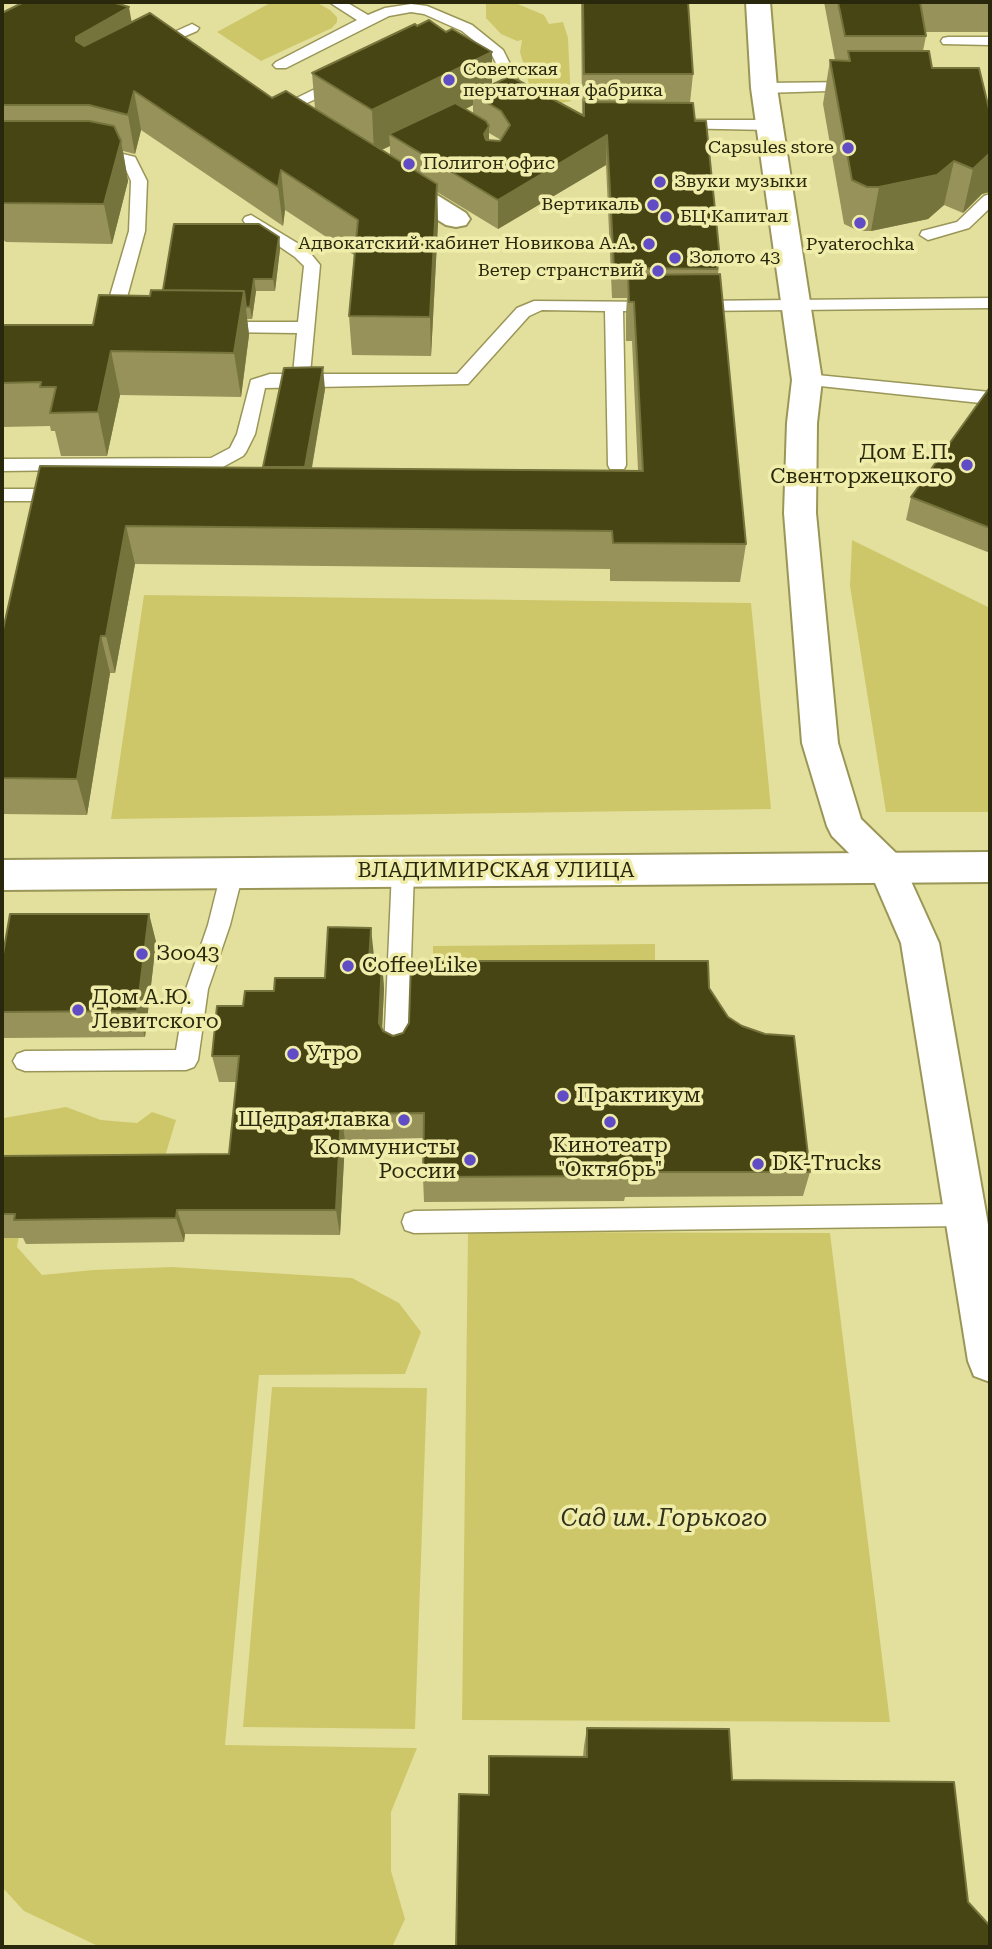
<!DOCTYPE html>
<html>
<head>
<meta charset="utf-8">
<style>
	body { margin:0 }
	#map { position:relative; width:992px; height:1949px; overflow:hidden; background:#e3e09e; font-family:"Roboto Serif",serif }
	canvas { display:block }
	.frame { position:absolute; inset:0; border:4px solid #29280d; pointer-events:none }
</style>
</head>
<body>
<div id="map">
<canvas width="992" height="1949"></canvas>
<div class="frame"></div>
</div>
<script>
const ctx = document.querySelector('canvas').getContext('2d');
ctx.lineJoin = 'round';
function fillPath(path, color) { ctx.fillStyle = color; ctx.fill(path, 'evenodd'); }
const shape = rows => new Path2D(rows.map(r => 'M' + r).join(''));
function trace(path, color, width, dash) { ctx.strokeStyle = color; ctx.lineWidth = width; ctx.lineCap = dash ? 'butt' : 'round'; ctx.setLineDash(dash || []); ctx.stroke(path); }
function label(font, color, halo, rows, align = 'center') {
  ctx.font = font + ' "Roboto Serif",serif'; ctx.lineWidth = 7; ctx.setLineDash([]); ctx.textBaseline = 'middle'; ctx.strokeStyle = halo; ctx.fillStyle = color; for (const [text, x, y, turn = 0] of rows) {
    ctx.save(); ctx.translate(x, y); ctx.rotate((+turn || 0) * Math.PI / 180); ctx.textAlign = isNaN(turn) ? turn : align; if (halo) ctx.strokeText(text, 0, 0); ctx.fillText(text, 0, 0); ctx.restore();
  }
}
fillPath(shape([
	[272,2,316,2,330,10,337,17,337,22,332,28,261,61,217,32],
	[486,2,513,2,544,15,549,24,563,22,568,38,571,101,556,104,531,91,520,52,522,40,517,41,501,34,486,18],
	[852,540,990,608,990,812,886,812,850,586],
	[144,595,751,603,771,809,111,819],
	[655,944,655,982,433,983,433,946],
	[66,1107,101,1120,137,1123,152,1112,176,1120,163,1163,31,1166,17,1247,42,1275,93,1270,172,1267,352,1278,399,1303,421,1332,405,1374,259,1375,225,1745,417,1748,391,1812,391,1871,405,1919,392,1947,100,1947,24,1911,2,1887,2,1122,4,1118],
	[468,1232,830,1233,890,1722,462,1720],
	[272,1387,427,1388,415,1729,243,1727]
]), '#cdc76a');
const service = shape([
	[329,2,346,2,368,15,385,8,411,4,427,6,472,25,503,50,523,90,535,98,527,103,512,96,492,55,462,31,424,14,411,12,389,16,286,68,276,68,273,65,276,62,357,20,329,2],
	[192,24,199,28,197,31,155,49,145,49,143,46,192,24],
	[948,37,990,37,990,45,943,44,941,41,943,38,948,37],
	[855,82,863,87,860,90,764,93,756,88,764,83,855,82],
	[313,90,318,92,321,95,318,98,285,113,280,115,272,110,313,90],
	[678,120,769,120,777,125,769,130,672,128,670,125,672,122,678,120],
	[95,147,135,157,147,181,145,231,120,323,111,328,102,323,129,231,131,181,123,163,89,155,87,152,89,149,95,147],
	[990,194,990,208,969,228,928,240,920,235,922,231,957,222,984,196,990,194],
	[251,215,307,249,320,265,310,374,457,374,517,308,534,301,663,302,666,306,657,311,623,311,626,465,624,469,610,469,608,465,605,311,542,310,529,316,468,384,265,388,255,434,246,452,243,456,221,468,2,471,2,459,211,458,230,448,237,434,251,380,270,374,293,374,297,333,218,332,209,327,218,322,298,322,304,266,295,257,245,223,243,220,245,217,251,215],
	[990,298,990,308,694,311,685,306,694,301,990,298],
	[807,374,990,392,990,404,801,384,798,380,807,374],
	[2,489,63,489,70,490,72,495,70,500,63,501,2,501,2,489],
	[403,862,411,865,414,871,408,1050,404,1057,396,1060,388,1057,384,1050,392,871,395,865,403,862],
	[232,864,240,867,243,873,230,925,208,989,198,1060,194,1067,186,1070,25,1071,17,1068,13,1061,17,1054,25,1051,176,1050,186,989,208,925,221,873,224,867,232,864],
	[964,1204,973,1207,976,1215,973,1223,964,1226,414,1233,405,1230,402,1222,405,1214,414,1211,964,1204]
]);
const minor = shape([
	[746,2,770,2,777,88,822,380,817,423,816,513,838,743,861,819,900,857,939,943,990,1236,990,1382,974,1376,968,1361,901,943,872,876,832,836,827,826,802,743,784,513,787,423,792,380,751,88,746,2],
	[393,172,403,174,466,213,470,219,466,225,456,227,446,225,383,186,379,180,383,174,393,172]
]);
const secondary = shape([
	[990,852,990,882,2,890,2,860,990,852]
]);
trace(service, '#9a9657', 3);
trace(minor, '#9a9657', 4);
trace(secondary, '#9a9657', 4);
fillPath(service, '#fff');
fillPath(minor, '#fff');
fillPath(secondary, '#fff');
fillPath(shape([
	[581,2,688,2,693,74,690,103,695,121,720,259,718,274,746,544,740,582,610,581,610,569,135,564,115,673,110,673,87,815,2,814,2,634,40,466,263,468,325,389,312,468,638,470,632,341,626,341,626,314,627,298,612,298,606,165,498,229,437,192,438,223,431,356,352,355,349,316,354,255,285,210,283,226,141,130,135,154,123,151,128,181,112,244,6,242,2,239,2,13,132,22,272,98,315,109,312,73,417,26,446,32,492,52,492,85,582,115],
	[473,105,473,114,466,109],
	[489,133,501,140,500,141,489,140],
	[390,146,390,155,382,150],
	[824,2,990,2,990,32,925,32,926,36,923,51,932,68,990,113,990,185,989,192,982,194,963,213,944,205,928,219,871,231,859,231,844,224,823,104,830,60,835,60],
	[279,237,280,249,275,291,256,291,252,319,247,319,249,335,241,397,120,395,107,456,61,456,55,431,51,431,50,426,2,427,2,325,93,325,150,296],
	[990,387,990,553,906,520,911,497],
	[149,914,156,942,145,1037,3,1038,2,1034,2,960],
	[374,956,374,961,382,961,384,989,382,1030,383,1031,393,1036,709,988,810,1172,803,1196,625,1197,624,1201,424,1202,423,1177,423,1138,345,1140,340,1235,185,1234,184,1242,26,1244,23,1238,2,1238,2,1156,229,1154,236,1082,219,1082,212,1056,243,1006,274,991,325,978],
	[587,1728,732,1780,968,1902,489,1795,583,1757,584,1746]
]), '#969259');
fillPath(shape([
	[129,7,136,46,84,76,76,41,76,37],
	[492,52,492,96,473,94,473,105,400,141,389,134,390,146,374,153,372,110],
	[134,91,141,130,135,154,128,115],
	[489,126,489,156,484,134],
	[607,135,606,165,498,229,498,200],
	[121,141,128,181,112,244,104,204],
	[990,153,990,185,989,192,982,194,963,213,973,169],
	[954,161,944,205,928,219,871,231,879,187],
	[281,170,285,210,283,226,278,187],
	[437,184,438,223,431,356,430,317],
	[279,237,280,249,275,291,273,279],
	[254,279,256,291,252,319,250,307],
	[244,291,249,335,241,397,234,353],
	[111,351,120,395,107,456,98,412],
	[323,367,325,389,308,489,305,467],
	[126,526,135,564,115,673,106,636],
	[101,636,110,673,87,815,77,779],
	[149,914,156,942,145,1037,137,1011],
	[371,928,374,956,372,989,369,961],
	[382,961,384,989,381,1050,379,1023],
	[341,1114,345,1140,340,1235,336,1210],
	[177,1210,185,1234,184,1242,176,1218]
]), '#76743d');
const building = shape([
	[24,2,112,2,129,7,76,37,76,41,84,46,150,13,272,98,286,91,437,184,430,317,349,316,358,220,281,170,278,187,134,91,128,115,89,105,2,105,2,13,24,2],
	[583,2,688,2,693,74,584,74,583,2],
	[838,2,920,2,926,36,845,36,838,2],
	[429,20,446,32,452,29,492,52,372,110,312,73,415,24,417,26,429,20],
	[848,51,929,51,932,68,979,68,990,113,990,153,973,169,954,161,937,175,879,187,867,187,852,180,830,60,850,61,848,51],
	[510,76,584,116,584,102,693,103,695,121,706,121,720,259,716,259,717,269,614,268,607,135,498,200,389,134,455,103,486,121,489,126,484,134,486,140,500,141,510,125,501,111,473,94,510,76],
	[2,121,89,121,114,126,121,141,104,204,2,203,2,121],
	[174,224,259,224,279,237,273,279,254,279,250,307,246,307,244,291,163,290,174,224],
	[720,274,746,544,613,543,612,531,126,526,106,636,101,636,77,779,2,778,2,634,40,466,643,471,634,302,629,302,628,275,720,274],
	[151,290,244,291,234,353,111,351,98,412,50,413,56,387,40,387,41,382,2,383,2,325,93,325,99,295,150,296,151,290],
	[323,367,305,467,263,467,284,368,323,367],
	[990,387,990,528,911,497,990,387],
	[10,914,149,914,137,1011,2,1012,2,960,10,914],
	[328,927,371,928,369,961,382,961,379,1023,383,1031,393,1036,403,1033,409,1023,411,961,708,961,709,988,728,1017,742,1026,765,1034,794,1036,810,1172,627,1172,627,1176,423,1177,424,1113,341,1114,336,1210,177,1210,176,1218,14,1220,15,1214,2,1214,2,1156,229,1154,239,1056,212,1056,217,1006,243,1006,245,991,274,991,275,978,325,978,328,927],
	[587,1728,729,1729,732,1780,954,1782,968,1902,990,1926,990,1947,456,1947,459,1794,489,1795,489,1756,587,1757,587,1728]
]);
fillPath(building, '#484514');
trace(building, '#76743d', 2);
for (const [x, y, r, color] of [
	[449,80,7,"#604cc5"],
	[848,148,7,"#604cc5"],
	[409,164,7,"#604cc5"],
	[660,182,7,"#604cc5"],
	[653,205,7,"#604cc5"],
	[666,217,7,"#604cc5"],
	[860,223,7,"#604cc5"],
	[649,244,7,"#604cc5"],
	[675,258,7,"#604cc5"],
	[658,271,7,"#604cc5"],
	[967,465,7,"#604cc5"],
	[142,954,7,"#604cc5"],
	[348,966,7,"#604cc5"],
	[78,1010,7,"#604cc5"],
	[293,1054,7,"#604cc5"],
	[563,1096,7,"#604cc5"],
	[404,1120,7,"#604cc5"],
	[610,1122,7,"#604cc5"],
	[470,1160,7,"#604cc5"],
	[758,1164,7,"#604cc5"]
]) { const dot = new Path2D(); dot.arc(x, y, r, 0, 2 * Math.PI); ctx.fillStyle = color; ctx.fill(dot); trace(dot, '#f0edab', 2.5); }
label('18px', '#29280d', '#f0edab', [
	["Советская",463,70],
	["перчаточная фабрика",463,91],
	["Capsules store",834,148,"right"],
	["Полигон офис",423,164],
	["Звуки музыки",674,182],
	["Вертикаль",639,205,"right"],
	["БЦ Капитал",680,217],
	["Адвокатский кабинет Новикова А.А.",635,244,"right"],
	["Pyaterochka",860,245,"center"],
	["Золото 43",689,258],
	["Ветер странствий",644,271,"right"]
], 'left');
label('21px', '#29280d', '#f0edab', [
	["Дом Е.П.",953,453,"right"],
	["Свенторжецкого",953,477,"right"],
	["Зоо43",156,954],
	["Coffee Like",362,966],
	["Дом А.Ю.",92,998],
	["Левитского",92,1022],
	["Утро",307,1054],
	["Практикум",577,1096],
	["Щедрая лавка",390,1120,"right"],
	["Кинотеатр",610,1146,"center"],
	["\"Октябрь\"",610,1170,"center"],
	["Коммунисты",456,1148,"right"],
	["России",456,1172,"right"],
	["DK-Trucks",772,1164]
], 'left');
label('21px', '#29280d', '#f0edab', [
	["ВЛАДИМИРСКАЯ УЛИЦА",496,871]
]);
label('italic 24px', '#32311b', '#f0edab', [
	["Сад им. Горького",664,1519]
]);
</script>
</body>
</html>
